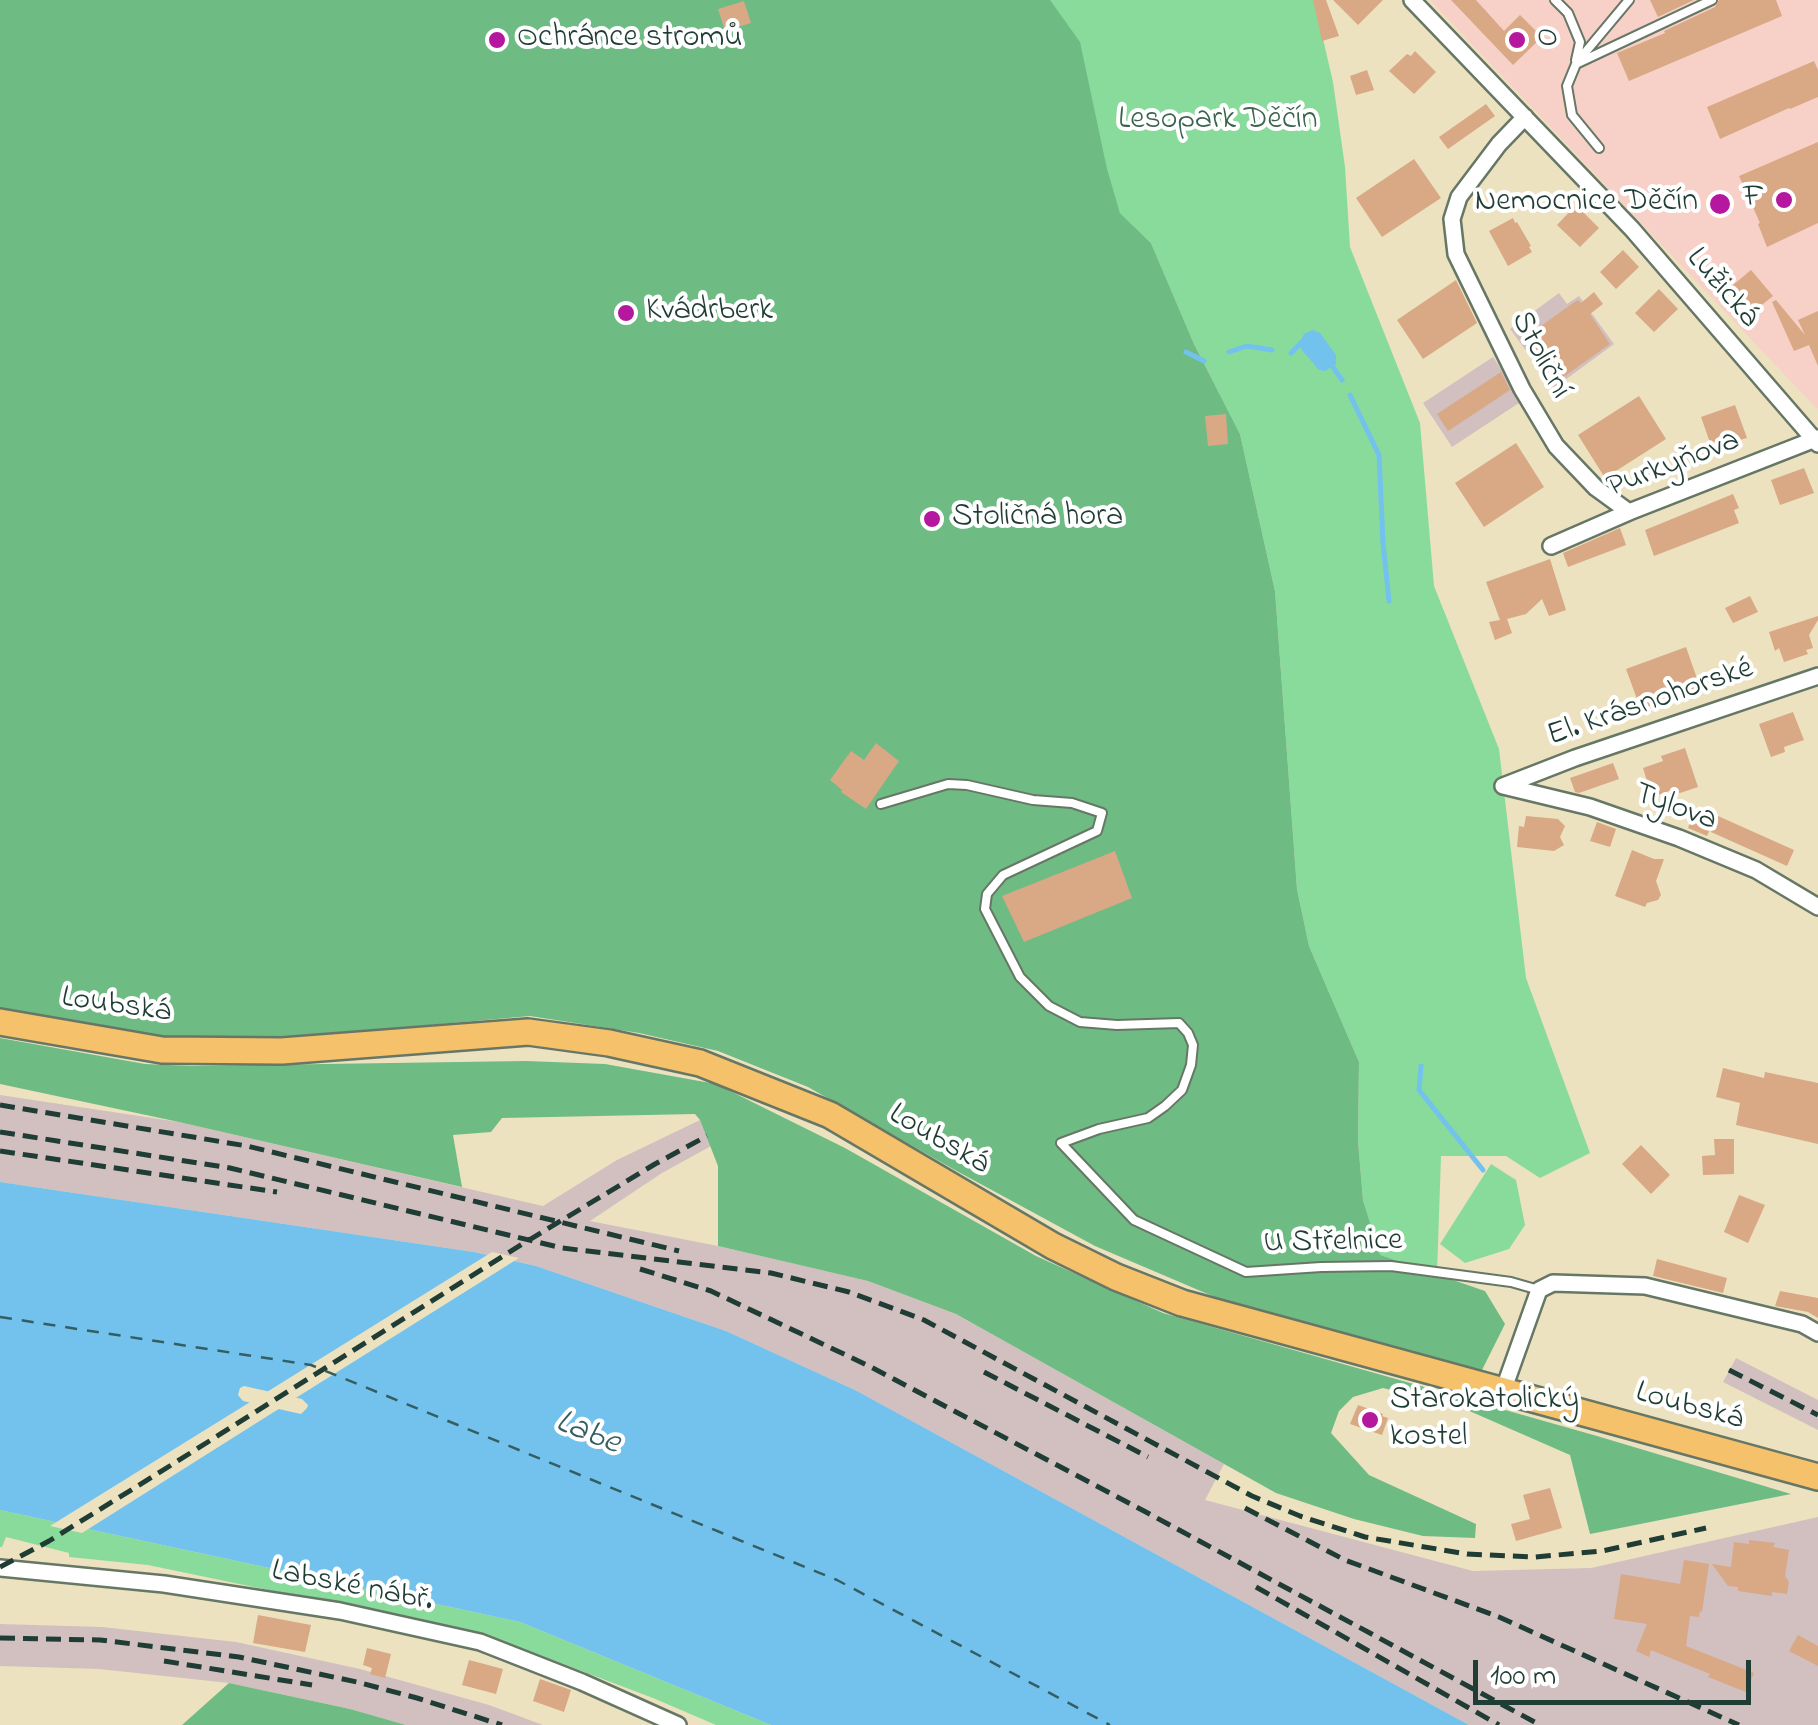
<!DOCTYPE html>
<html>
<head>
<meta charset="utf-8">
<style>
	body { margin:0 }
	#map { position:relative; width:1818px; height:1725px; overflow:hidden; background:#ece2c0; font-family:"Indie Flower",sans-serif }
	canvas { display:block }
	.scale { position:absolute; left:1473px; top:1660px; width:278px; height:45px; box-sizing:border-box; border:5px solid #1f3d34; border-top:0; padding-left:12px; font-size:30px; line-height:35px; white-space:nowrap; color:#1f3d34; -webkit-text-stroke:8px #fff; paint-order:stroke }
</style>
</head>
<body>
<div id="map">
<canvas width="1818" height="1725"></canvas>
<div class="scale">100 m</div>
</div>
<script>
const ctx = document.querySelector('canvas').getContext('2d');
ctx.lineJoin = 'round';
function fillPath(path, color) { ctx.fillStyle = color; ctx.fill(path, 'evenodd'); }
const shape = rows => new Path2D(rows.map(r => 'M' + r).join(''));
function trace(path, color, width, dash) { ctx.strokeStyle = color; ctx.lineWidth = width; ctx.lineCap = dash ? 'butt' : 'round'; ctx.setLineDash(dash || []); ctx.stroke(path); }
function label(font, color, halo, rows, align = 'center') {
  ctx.font = font + ' "Indie Flower",sans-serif'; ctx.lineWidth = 8; ctx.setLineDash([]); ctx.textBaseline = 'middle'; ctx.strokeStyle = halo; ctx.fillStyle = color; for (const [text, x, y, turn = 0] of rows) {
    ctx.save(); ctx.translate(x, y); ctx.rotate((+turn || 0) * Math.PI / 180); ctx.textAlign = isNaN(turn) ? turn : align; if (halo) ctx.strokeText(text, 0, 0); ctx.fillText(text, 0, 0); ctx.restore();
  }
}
fillPath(shape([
	[1430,0,1818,0,1818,408,1817,409]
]), '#f7d1c7');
fillPath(shape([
	[1559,293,1567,304,1579,296,1614,344,1554,388,1510,329],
	[1493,357,1522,401,1452,447,1423,403],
	[0,1095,179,1122,543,1206,617,1160,700,1120,711,1146,662,1173,590,1221,718,1246,868,1281,956,1314,1224,1464,1205,1500,1473,1571,1591,1568,1818,1517,1818,1725,1469,1725,857,1391,726,1331,536,1266,474,1252,0,1182],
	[1736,1358,1818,1400,1818,1430,1723,1382],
	[0,1624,102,1627,236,1642,360,1669,489,1705,543,1725,406,1725,350,1709,229,1683,99,1669,0,1666]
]), '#d2bfc0');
fillPath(shape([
	[1050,0,1314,0,1333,82,1345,167,1350,247,1420,423,1434,586,1499,749,1526,978,1590,1153,1540,1178,1506,1156,1441,1156,1437,1275,1380,1256,1363,1200,1358,1141,1359,1062,1309,946,1297,889,1275,591,1240,434,1194,344,1151,243,1120,213],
	[1491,1164,1516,1180,1525,1225,1509,1249,1465,1263,1440,1244],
	[0,1510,520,1622,771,1725,716,1725,653,1698,489,1636,148,1565,69,1557,69,1553,6,1537,2,1547,0,1547]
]), '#89db9c');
fillPath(shape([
	[0,0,1050,0,1080,42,1107,169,1120,213,1151,243,1194,344,1240,434,1275,591,1297,889,1309,946,1359,1062,1358,1141,1363,1200,1380,1255,1485,1291,1505,1324,1482,1370,1314,1327,1217,1298,1095,1246,953,1169,808,1087,718,1051,639,1033,530,1016,285,1038,152,1037,0,1010],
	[0,1038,145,1064,191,1066,526,1061,605,1064,716,1084,845,1148,1036,1256,1163,1313,1597,1436,1791,1494,1590,1534,1570,1455,1458,1406,1383,1388,1353,1397,1339,1411,1331,1433,1369,1475,1476,1524,1475,1538,1423,1536,1354,1519,1276,1493,956,1314,868,1281,718,1246,718,1166,700,1120,695,1114,502,1118,491,1132,453,1135,462,1187,179,1122,0,1084],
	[229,1683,350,1709,406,1725,182,1725]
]), '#6ebb84');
fillPath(shape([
	[1313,330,1320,333,1336,355,1336,364,1325,371,1319,370,1301,349,1300,342,1304,334],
	[0,1182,474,1252,536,1266,726,1331,857,1391,1469,1725,771,1725,520,1622,0,1510],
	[244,1386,302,1399,308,1405,307,1408,301,1414,243,1401,238,1395,240,1388]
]), '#72c2ed');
fillPath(shape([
	[492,1252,519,1258,291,1401,262,1395],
	[255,1399,285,1405,82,1533,50,1526]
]), '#ece2c0');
trace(shape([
	[1186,352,1204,361],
	[1229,352,1247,346,1272,350],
	[1291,353,1303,341],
	[1330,363,1342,380],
	[1350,395,1379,455,1383,543,1389,601],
	[1421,1066,1419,1090,1483,1170]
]), '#72c2ed', 5);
trace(shape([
	[0,1317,311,1365,837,1580,1110,1725]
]), '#345e62', 2.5, [12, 10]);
fillPath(shape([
	[1313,0,1326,0,1339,36,1322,41],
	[1333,0,1383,0,1358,25],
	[1451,0,1476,0,1504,31,1520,15,1542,37,1513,65],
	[1650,0,1694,0,1658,17],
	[1719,0,1776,0,1782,16,1629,81,1617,53,1665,33,1664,31,1715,7],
	[744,1,751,23,725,31,718,9],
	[1415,51,1436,72,1414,94,1389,71,1407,54,1411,56],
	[1814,61,1818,70,1818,97,1790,109,1789,108,1720,139,1707,107],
	[1367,70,1374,90,1356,95,1350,76],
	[1486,104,1495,116,1448,149,1439,137],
	[1818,142,1818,223,1767,247,1758,224,1760,223,1739,176],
	[1414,159,1441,198,1382,237,1356,198],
	[1576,205,1599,228,1580,247,1557,225],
	[1513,218,1515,223,1517,222,1531,246,1529,247,1532,252,1508,266,1489,231],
	[1623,250,1639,267,1616,289,1600,272],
	[1751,270,1773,296,1748,316,1727,290],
	[1456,280,1477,323,1423,359,1397,320],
	[1659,289,1678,309,1654,332,1635,313],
	[1594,292,1603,304,1590,314,1610,344,1555,383,1522,340,1570,305,1578,300,1581,303],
	[1776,300,1805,335,1798,320,1818,311,1818,366,1809,345,1794,351,1772,302],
	[1501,372,1510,390,1448,431,1437,414],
	[1639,396,1666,439,1605,478,1578,435],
	[1735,405,1747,438,1736,441,1738,446,1714,454,1701,417],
	[1226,414,1228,444,1208,446,1205,416],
	[1516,443,1544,487,1484,527,1455,483],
	[1804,468,1814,493,1780,505,1771,480],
	[1733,494,1739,508,1734,510,1739,523,1654,556,1645,530],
	[1620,528,1626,545,1568,567,1563,553],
	[1550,559,1566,610,1549,616,1542,599,1526,614,1507,619,1512,633,1495,640,1489,622,1500,620,1486,582],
	[1750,596,1758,612,1733,623,1725,608],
	[1818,616,1818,620,1809,635,1813,648,1806,650,1808,654,1784,662,1779,648,1775,651,1769,632],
	[1686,647,1700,687,1686,692,1684,685,1652,696,1655,704,1641,710,1626,669],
	[1793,712,1804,740,1784,747,1785,752,1771,757,1759,724],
	[876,743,899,761,866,809,841,792,842,790,830,780,851,751,864,760],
	[1685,748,1698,787,1671,796,1669,791,1652,797,1643,768,1663,761,1661,756],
	[1613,763,1619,779,1579,793,1575,792,1570,778],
	[1695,811,1714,820,1707,836,1688,828],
	[1526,816,1558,819,1565,826,1560,837,1564,845,1554,851,1517,847,1519,826,1524,827],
	[1718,816,1794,850,1787,866,1711,832],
	[1597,822,1616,829,1610,847,1590,841],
	[1632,850,1654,859,1664,859,1656,881,1661,895,1658,900,1647,903,1645,907,1615,896],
	[1115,851,1132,898,1024,942,1002,896],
	[1723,1068,1764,1078,1765,1072,1818,1083,1818,1144,1736,1125,1740,1103,1716,1097],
	[1714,1139,1734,1139,1734,1174,1703,1175,1702,1156,1715,1155],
	[1641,1145,1670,1175,1651,1194,1622,1164],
	[1739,1195,1765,1205,1748,1243,1724,1232],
	[1657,1259,1727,1278,1723,1293,1653,1276],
	[1780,1291,1818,1298,1818,1318,1808,1312,1775,1306],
	[1358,1405,1383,1414,1382,1416,1388,1418,1382,1435,1350,1424],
	[1550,1488,1562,1528,1516,1541,1511,1524,1530,1519,1523,1495],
	[1749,1540,1775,1543,1773,1547,1789,1550,1785,1576,1789,1582,1787,1594,1772,1592,1772,1596,1738,1591,1738,1587,1728,1586,1712,1564,1731,1567,1734,1542,1749,1544],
	[1684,1560,1709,1564,1702,1612,1700,1611,1699,1617,1690,1616,1686,1646,1754,1673,1746,1692,1708,1677,1710,1674,1651,1650,1649,1657,1636,1651,1647,1624,1614,1619,1621,1574,1680,1584],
	[258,1615,311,1625,305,1652,253,1643],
	[1798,1635,1818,1646,1818,1666,1789,1651],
	[367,1648,391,1654,385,1678,370,1674,372,1668,363,1665],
	[469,1660,503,1669,496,1694,462,1685],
	[540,1679,571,1690,564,1712,533,1701]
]), '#d9a885');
const service = shape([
	[1555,0,1568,13,1580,42,1576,60],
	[1578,61,1629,0],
	[1599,148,1572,115,1567,86,1576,64,1712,0],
	[881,804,948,784,967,785,1033,800,1072,803,1102,813,1097,831,1003,875,987,894,985,909,1020,977,1049,1006,1080,1022,1117,1025,1179,1023,1188,1033,1193,1045,1191,1065,1182,1090,1165,1106,1148,1118,1099,1129,1061,1143,1134,1220,1246,1272,1321,1267,1391,1266,1511,1282,1539,1290]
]);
const minor = shape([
	[1412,0,1632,229,1818,444],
	[1525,117,1499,144,1459,197,1452,219,1456,254,1522,389,1556,446,1596,488,1629,512],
	[1551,546,1629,512,1818,438],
	[1503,786,1590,807,1679,838,1756,870,1818,907],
	[1503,786,1575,758,1818,676],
	[1503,1391,1539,1290,1553,1283,1645,1286,1802,1324,1818,1333],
	[0,1568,164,1584,340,1611,480,1642,582,1682,678,1725]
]);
const primary = shape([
	[0,1022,162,1050,282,1051,528,1032,609,1043,700,1063,830,1115,1053,1246,1116,1277,1182,1303,1818,1477]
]);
trace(service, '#677765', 12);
trace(minor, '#677765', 20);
trace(primary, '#677765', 30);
trace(service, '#fff', 8);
trace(minor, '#fff', 15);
trace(primary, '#f5c16b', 25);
trace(shape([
	[0,1105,247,1146,679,1251],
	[0,1132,230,1168,562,1248,771,1273,849,1292,924,1320,1252,1496,1300,1516,1365,1537,1467,1554,1535,1557,1602,1551,1706,1528],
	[0,1151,277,1192],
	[640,1269,711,1291,869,1366,1144,1511,1540,1725],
	[1729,1370,1818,1415],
	[984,1372,1148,1457],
	[1245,1508,1345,1560,1499,1617,1739,1725],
	[0,1567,49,1541,157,1474,524,1243,655,1164,707,1136],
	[1256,1587,1499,1725],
	[0,1638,100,1640,239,1657,357,1682,417,1698,502,1725],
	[164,1661,312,1685]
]), '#1f3d34', 5, [15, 8]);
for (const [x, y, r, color] of [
	[497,40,10,"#b5179e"],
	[1517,40,10,"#b5179e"],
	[1784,200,10,"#b5179e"],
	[1720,204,12,"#b5179e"],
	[626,313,10,"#b5179e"],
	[932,519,10,"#b5179e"],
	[1370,1420,10,"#b5179e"]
]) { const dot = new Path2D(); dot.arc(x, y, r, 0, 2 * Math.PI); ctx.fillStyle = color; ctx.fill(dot); trace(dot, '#fff', 4); }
label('32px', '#1f3d34', '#fff', [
	["Ochránce stromů",517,40],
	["O",1537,40],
	["F",1764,200,"right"],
	["Nemocnice Děčín",1698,204,"right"],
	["Kvádrberk",646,313],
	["Stoličná hora",952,519],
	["Starokatolický",1390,1402],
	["kostel",1390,1439]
], 'left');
label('32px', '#3a644e', '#fff', [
	["Lesopark Děčín",1218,122]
]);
label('32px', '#1f3d34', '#fff', [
	["Lužická",1721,289,49],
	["Stoliční",1539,356,62],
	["Purkyňova",1674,466,-21],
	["El. Krásnohorské",1651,704,-19],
	["Tylova",1675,809,20],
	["Loubská",116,1007,8],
	["Loubská",938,1141,30],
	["U Střelnice",1333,1244,-1],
	["Loubská",1689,1408,15],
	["Labské nábř.",352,1588,11]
]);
label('italic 35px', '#345e62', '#fff', [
	["Labe",587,1435,22]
]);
</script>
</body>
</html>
